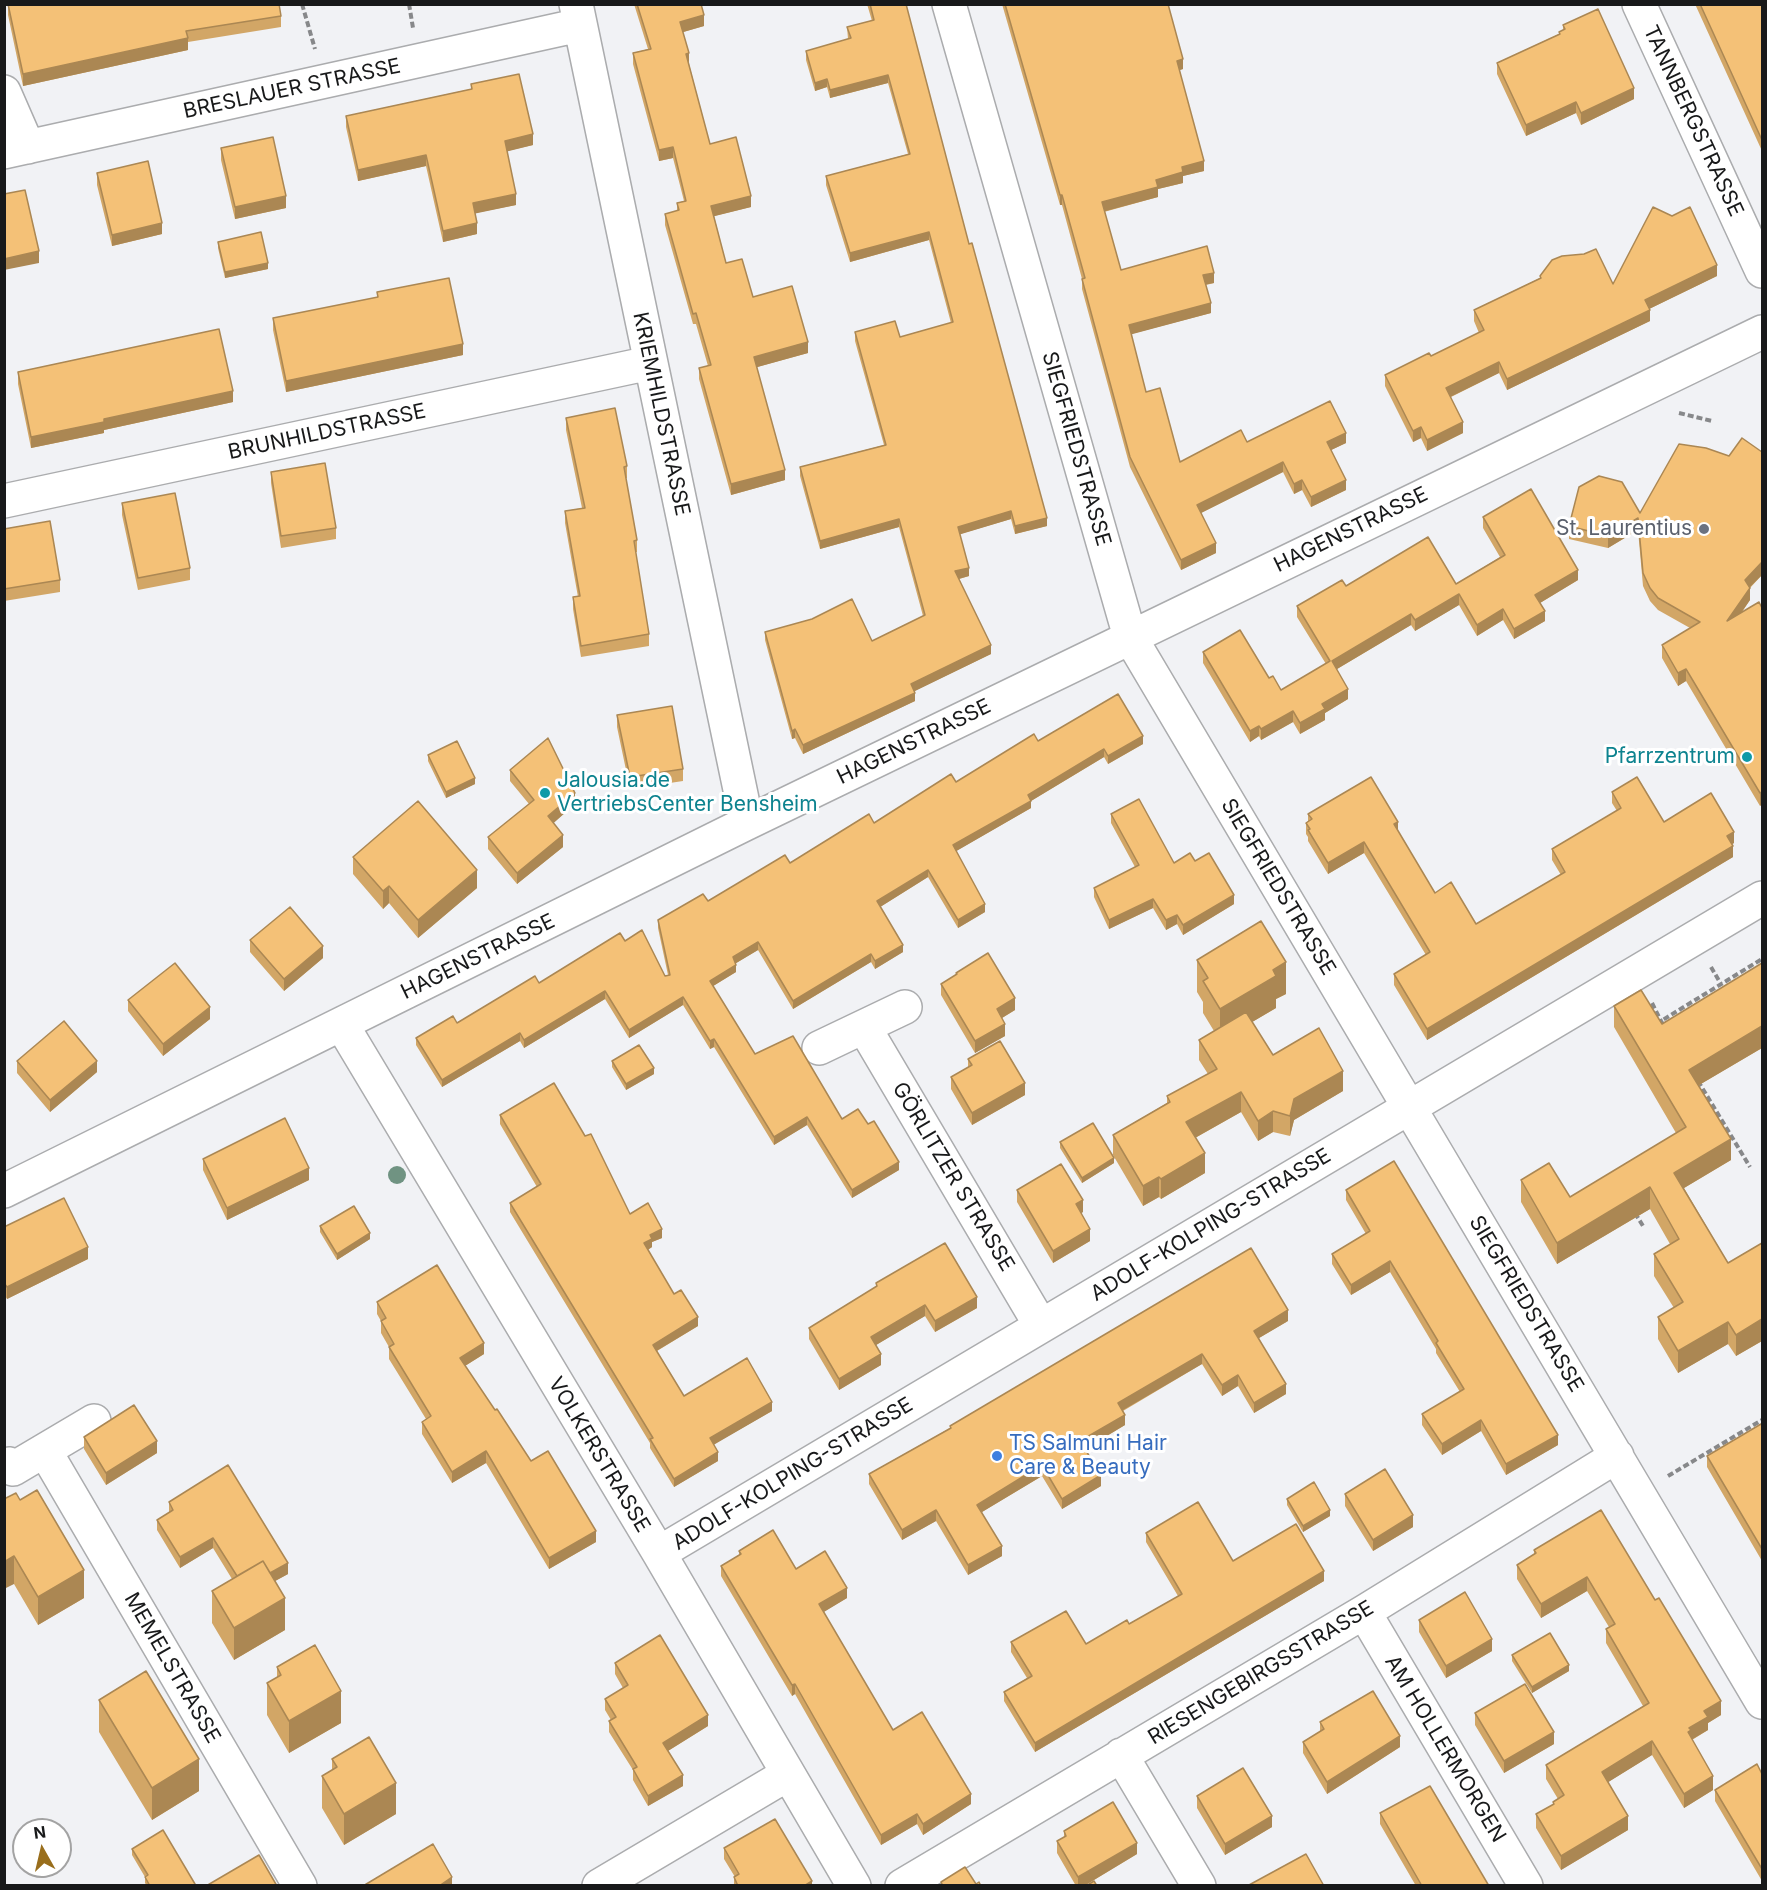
<!DOCTYPE html>
<html>
<head>
<meta charset="utf-8">
<style>
	body { margin:0 }
	#map { position:relative; width:1767px; height:1890px; overflow:hidden; background:#f1f2f5; font-family:Inter,sans-serif }
	canvas { display:block }
	.frame { position:absolute; inset:0; border:6px solid #18191a; pointer-events:none }
	.north { position:absolute; left:12px; top:1818px; width:60px; height:60px; box-sizing:border-box; background:#fff; border:2px solid #a3a3a3; border-radius:50%; rotate:352deg; font-size:16px; font-weight:700; line-height:24px; text-align:center; color:#18191a }
	.north::after { content:''; display:block; margin:auto; width:21px; height:27px; background:#996e1c; clip-path:polygon(50% 0,100% 100%,50% 72%,0 100%) }
</style>
</head>
<body>
<div id="map">
<canvas width="1767" height="1890"></canvas>
<div class="frame"></div>
<div class="north">N</div>
</div>
<script>
const ctx = document.querySelector('canvas').getContext('2d');
ctx.lineJoin = 'round';
const shape = rows => new Path2D(rows.map(r => 'M' + r).join(''));
function trace(path, color, width, dash) { ctx.strokeStyle = color; ctx.lineWidth = width; ctx.lineCap = dash ? 'butt' : 'round'; ctx.setLineDash(dash || []); ctx.stroke(path); }
function fillPath(path, color) { ctx.fillStyle = color; ctx.fill(path, 'evenodd'); }
function label(font, color, halo, rows, align = 'center') {
  ctx.font = font + ' Inter,sans-serif'; ctx.lineWidth = 6; ctx.setLineDash([]); ctx.textBaseline = 'middle'; ctx.strokeStyle = halo; ctx.fillStyle = color; for (const [text, x, y, turn = 0] of rows) {
    ctx.save(); ctx.translate(x, y); ctx.rotate((+turn || 0) * Math.PI / 180); ctx.textAlign = isNaN(turn) ? turn : align; if (halo) ctx.strokeText(text, 0, 0); ctx.fillText(text, 0, 0); ctx.restore();
  }
}
const minor = shape([
	[576,4,747,823],
	[949,4,1130,637,1762,1702],
	[1639,4,1762,271],
	[4,92,28,147],
	[4,152,580,25],
	[4,501,650,363],
	[342,1025,659,1553,854,1886],
	[864,1027,1041,1326],
	[819,1048,905,1007],
	[4,1191,747,823,1762,332],
	[45,1451,300,1886],
	[9,1464,13,1469,94,1421],
	[659,1553,1762,898],
	[1364,1612,1526,1886],
	[1121,1755,1199,1886],
	[599,1886,788,1774],
	[902,1886,1364,1612,1617,1456]
]);
trace(minor, '#abacae', 36);
trace(shape([
	[302,4,315,49],
	[409,4,413,28],
	[1679,413,1712,421],
	[1711,967,1721,984],
	[1652,1003,1661,1021],
	[1664,1026,1661,1021,1762,959],
	[1698,1081,1750,1167],
	[1635,1213,1643,1226],
	[1668,1476,1762,1420]
]), '#87888a', 4, [6, 3]);
trace(minor, '#fff', 33);
ctx.fillStyle = '#709382';
for (const [x, y] of [
	[397,1175]
]) { ctx.beginPath(); ctx.arc(x, y, 9, 0, 2 * Math.PI); ctx.fill(); }
fillPath(shape([
	[8,4,281,16,281,27,188,42,188,50,23,86,8,15],
	[634,4,701,4,704,26,683,32,689,64,710,144,751,207,714,216,726,263,753,297,808,353,757,367,785,480,731,495,699,379,699,368,708,366,696,324,693,324,665,225,665,214,677,211,677,203,684,201,673,158,659,161,633,64,633,53,648,49],
	[867,4,906,4,969,244,1047,526,1015,534,1011,519,960,534,969,576,959,579,991,654,914,691,915,701,803,754,795,738,792,739,765,640,765,632,872,641,923,616,899,527,820,549,800,476,800,467,884,445,855,341,855,332,900,337,951,323,929,240,850,262,826,185,826,176,908,154,888,83,830,98,827,87,815,91,806,60,806,51,848,39,847,27,872,21],
	[1002,4,1168,4,1183,69,1179,70,1204,171,1183,176,1183,183,1158,189,1158,197,1104,212,1121,270,1214,283,1206,285,1211,313,1131,334,1146,392,1180,462,1247,442,1346,443,1331,450,1346,490,1311,507,1302,490,1294,494,1283,472,1201,513,1216,553,1181,570,1130,467,1082,289,1082,279,1062,205,1060,205],
	[1695,4,1762,4,1762,151],
	[1563,25,1634,99,1581,125,1576,113,1526,136,1497,74,1497,63,1559,34,1559,32,1563,30],
	[471,84,533,145,507,151,516,205,475,213,477,234,443,242,426,166,358,181,346,127,346,116,471,89],
	[221,148,286,208,235,219,221,160],
	[97,173,162,234,112,246,97,185],
	[218,242,268,269,225,278,218,248],
	[1540,276,1613,284,1717,276,1649,309,1650,321,1507,390,1499,373,1451,397,1463,433,1427,451,1421,438,1413,442,1385,386,1385,375,1431,356,1479,333,1474,321,1474,310,1540,278],
	[377,292,463,355,286,392,273,330,273,318,377,298],
	[18,372,233,402,104,430,104,433,31,448,18,384],
	[566,418,627,466,627,478,626,478,637,540,637,552,635,552,649,634,649,646,581,657,573,609,573,597,578,597,565,523,565,511,582,508,566,430],
	[1762,452,1762,575,1750,588,1750,600,1742,612,1762,608,1762,804,1760,806,1686,681,1678,686,1662,658,1662,645,1690,628,1658,610,1650,601,1643,586,1638,530,1608,548,1569,539,1569,526,1640,513,1729,456],
	[271,472,336,528,336,539,281,548,271,483],
	[122,503,190,568,190,580,138,590,122,515],
	[1483,517,1578,580,1540,603,1545,621,1514,639,1503,620,1477,636,1459,605,1415,631,1411,625,1337,669,1348,699,1325,713,1325,720,1300,734,1293,722,1261,740,1259,736,1250,742,1203,663,1203,652,1269,678,1281,690,1326,664,1297,617,1297,606,1346,586,1456,584,1500,557,1483,528],
	[4,529,60,580,60,592,4,601],
	[617,715,683,769,683,781,630,789,617,727],
	[1038,741,1143,744,1108,764,1104,757,1031,801,1031,808,956,851,985,912,958,928,928,877,880,907,903,952,875,969,871,962,793,1009,758,950,736,963,736,972,713,986,755,1054,842,1119,899,1170,852,1198,807,1125,774,1145,714,1047,710,1049,683,1005,629,1038,605,999,524,1048,520,1041,442,1087,416,1045,416,1038,457,1023,625,941,665,976,668,975,658,928,658,920,708,901,790,863,874,823],
	[428,755,475,784,446,798,428,761],
	[510,770,575,804,553,823,563,847,517,884,488,849,488,837,529,804,510,781],
	[1612,792,1664,822,1734,843,1732,844,1733,857,1427,1040,1394,985,1394,974,1426,955,1364,853,1328,874,1308,841,1308,837,1306,834,1306,823,1308,821,1308,814,1398,831,1435,893,1476,924,1561,875,1552,860,1552,849,1617,811,1612,803],
	[1111,814,1174,863,1195,861,1234,904,1183,935,1177,924,1166,930,1153,908,1109,929,1094,897,1094,888,1135,867,1111,823],
	[353,857,477,888,418,938,389,903,383,909,353,874],
	[250,940,323,958,284,991,250,952],
	[1197,960,1286,994,1276,999,1276,1008,1252,1022,1273,1055,1343,1091,1294,1120,1290,1136,1273,1132,1258,1141,1241,1112,1195,1138,1205,1173,1161,1199,1159,1197,1143,1206,1113,1155,1113,1135,1167,1103,1167,1096,1208,1074,1199,1060,1199,1040,1214,1031,1203,1013,1203,1002,1197,992],
	[956,973,1015,1010,1002,1018,1005,1036,975,1053,941,995,941,984,956,975],
	[128,1000,210,1019,163,1056,128,1011],
	[1614,1006,1662,1024,1762,1048,1699,1085,1731,1160,1684,1188,1728,1263,1762,1243,1762,1341,1736,1356,1728,1344,1678,1373,1658,1339,1658,1317,1674,1308,1654,1276,1654,1254,1670,1244,1650,1209,1557,1264,1521,1202,1521,1180,1570,1197,1676,1133,1614,1027],
	[968,1059,1025,1095,972,1125,951,1089,951,1077,968,1067],
	[17,1061,97,1072,50,1112,17,1073],
	[612,1061,654,1074,626,1090,612,1067],
	[500,1115,662,1238,652,1242,652,1247,648,1250,674,1294,698,1326,657,1351,684,1396,772,1411,714,1444,718,1461,674,1487,650,1448,650,1443,510,1212,510,1203,537,1187,500,1124],
	[1060,1142,1114,1163,1082,1183,1060,1148],
	[203,1159,309,1180,227,1220,203,1170],
	[1017,1190,1083,1212,1081,1213,1090,1241,1053,1263,1017,1202],
	[1346,1190,1558,1445,1506,1475,1481,1431,1442,1455,1422,1425,1422,1414,1460,1392,1436,1353,1436,1349,1390,1272,1351,1295,1332,1264,1332,1254,1366,1234,1346,1200],
	[320,1226,370,1239,337,1260,320,1232],
	[4,1227,88,1259,7,1299,4,1294],
	[876,1283,977,1308,935,1332,925,1316,876,1345,881,1365,839,1390,809,1339,809,1328,876,1287],
	[377,1302,484,1354,465,1366,495,1410,531,1461,596,1542,549,1569,486,1463,452,1483,422,1434,422,1422,426,1419,389,1359,389,1347,381,1333,381,1321,377,1314],
	[1288,1321,1259,1338,1286,1394,1254,1413,1238,1386,1222,1396,1202,1364,1123,1411,1125,1425,1085,1449,1101,1486,1062,1509,1042,1476,982,1512,1002,1556,968,1575,936,1521,902,1540,869,1484,869,1474,950,1428,950,1426],
	[1762,1426,1762,1561,1707,1467,1707,1456],
	[84,1437,157,1453,106,1485,84,1449],
	[1345,1494,1413,1527,1373,1551,1345,1506],
	[4,1499,84,1598,38,1625,14,1584],
	[1287,1499,1330,1516,1303,1532,1287,1505],
	[169,1502,288,1574,275,1581,285,1630,234,1660,212,1623,212,1591,232,1579,213,1548,180,1568,157,1530,157,1520,169,1513],
	[1601,1510,1721,1715,1708,1723,1708,1730,1692,1740,1713,1790,1684,1808,1652,1755,1608,1782,1628,1830,1561,1870,1536,1828,1536,1814,1553,1805,1553,1802,1558,1799,1546,1779,1546,1765,1643,1706,1606,1643,1606,1629,1609,1627,1587,1591,1541,1618,1517,1579,1517,1565,1534,1554,1534,1550],
	[1146,1533,1233,1561,1324,1581,1035,1752,1004,1701,1004,1692,1027,1678,1011,1652,1011,1642,1086,1644,1129,1624,1178,1596,1146,1542],
	[739,1551,796,1569,847,1598,823,1612,893,1730,971,1804,923,1835,917,1824,881,1845,795,1694,792,1696,721,1576,721,1566,739,1555],
	[1419,1620,1492,1651,1446,1678,1419,1632],
	[1512,1655,1569,1671,1532,1693,1512,1661],
	[615,1663,708,1726,668,1751,683,1786,648,1806,633,1780,633,1770,609,1732,609,1721,611,1720,605,1710,605,1699,623,1688,615,1674],
	[277,1667,341,1723,289,1753,267,1715,267,1683,277,1678],
	[99,1700,199,1791,152,1820,99,1732],
	[1475,1713,1554,1744,1504,1773,1475,1725],
	[1320,1722,1400,1747,1327,1794,1303,1753,1303,1742,1320,1732],
	[332,1759,396,1814,344,1845,322,1808,322,1776,332,1770],
	[1762,1774,1762,1881,1715,1801,1715,1790],
	[1197,1796,1272,1827,1225,1855,1197,1808],
	[1380,1813,1489,1886,1416,1886,1380,1824],
	[1064,1831,1137,1854,1084,1886,1076,1886,1057,1853,1057,1841,1064,1837],
	[724,1848,812,1886,734,1886,734,1877,735,1877,724,1859],
	[132,1849,195,1886,147,1886,145,1883,145,1877,132,1855]
]), '#d2a666');
fillPath(shape([
	[704,15,704,26,680,33,680,22],
	[188,38,188,50,23,86,23,74],
	[689,53,689,64,686,54],
	[1183,59,1183,69,1177,71,1177,61],
	[888,75,888,83,830,98,830,90],
	[827,79,827,87,815,91,815,83],
	[1634,88,1634,99,1581,125,1581,113],
	[1576,102,1576,113,1526,136,1526,125],
	[533,134,533,145,505,152,505,141],
	[673,147,673,158,659,161,659,150],
	[426,155,426,166,358,181,358,170],
	[1204,161,1204,171,1183,176,1183,183,1158,189,1158,197,1102,212,1102,202,1156,180,1182,167],
	[516,194,516,205,473,214,473,203],
	[1060,195,1062,195,1062,205,1060,205],
	[286,196,286,208,235,219,235,207],
	[751,196,751,207,711,217,711,206],
	[162,223,162,234,112,246,112,235],
	[477,223,477,234,443,242,443,231],
	[929,232,929,240,850,262,850,253],
	[39,251,39,263,4,270,4,259],
	[268,263,268,269,225,278,225,272],
	[1717,265,1717,276,1645,311,1645,300],
	[1214,273,1214,283,1203,285,1203,275],
	[1211,303,1211,313,1129,335,1129,325],
	[1650,310,1650,321,1507,390,1507,379],
	[808,342,808,353,754,368,754,357],
	[463,344,463,355,286,392,286,381],
	[1499,362,1499,373,1446,399,1446,388],
	[233,391,233,402,104,430,104,433,31,448,31,437,104,419],
	[1463,422,1463,433,1427,451,1427,440],
	[1421,427,1421,438,1413,442,1413,431],
	[1346,433,1346,443,1327,452,1327,442],
	[1283,462,1283,472,1197,515,1197,505],
	[785,470,785,480,731,495,731,484],
	[1302,480,1302,490,1294,494,1294,484],
	[1346,480,1346,490,1311,507,1311,497],
	[1011,511,1011,519,958,535,958,527],
	[1047,518,1047,526,1015,534,1015,526],
	[1638,518,1638,530,1608,548,1608,536],
	[899,519,899,527,820,549,820,541],
	[1216,543,1216,553,1181,570,1181,560],
	[1762,562,1762,575,1745,592,1745,580],
	[969,568,969,576,955,580,955,571],
	[1578,570,1578,580,1535,606,1535,595],
	[1750,588,1750,600,1727,633,1727,621],
	[1459,594,1459,605,1415,631,1415,620],
	[1503,609,1503,620,1477,636,1477,625],
	[1545,611,1545,621,1514,639,1514,629],
	[1411,614,1411,625,1332,672,1332,661],
	[991,645,991,654,911,693,911,684],
	[1686,669,1686,681,1678,686,1678,673],
	[1348,689,1348,699,1325,713,1325,720,1300,734,1300,723,1322,704],
	[915,693,915,701,803,754,803,745],
	[1293,711,1293,722,1261,740,1261,729],
	[1259,726,1259,736,1250,742,1250,731],
	[795,729,795,738,792,739,792,731],
	[1143,736,1143,744,1108,764,1108,756],
	[1104,749,1104,757,1031,801,1031,808,953,853,953,845,1028,795],
	[475,778,475,784,446,798,446,792],
	[1762,792,1762,804,1760,806,1760,793],
	[575,793,575,804,548,828,548,816],
	[1398,822,1398,833,1394,824],
	[1734,832,1734,843,1727,847,1727,836],
	[563,835,563,847,517,884,517,873],
	[1364,842,1364,853,1328,874,1328,863],
	[1733,846,1733,857,1427,1040,1427,1029],
	[477,870,477,888,418,938,418,920],
	[928,870,928,877,877,909,877,901],
	[389,886,389,903,383,909,383,891],
	[1234,895,1234,904,1183,935,1183,925],
	[1153,899,1153,908,1109,929,1109,920],
	[985,904,985,912,958,928,958,920],
	[1177,915,1177,924,1166,930,1166,920],
	[758,942,758,950,733,965,733,957],
	[903,945,903,952,875,969,875,961],
	[323,946,323,958,284,991,284,979],
	[871,954,871,962,793,1009,793,1001],
	[1286,962,1286,994,1276,999,1276,1008,1220,1041,1220,1009,1273,970],
	[736,965,736,972,710,988,710,981],
	[605,991,605,999,524,1048,524,1040],
	[683,997,683,1005,629,1038,629,1030],
	[1015,998,1015,1010,997,1021,997,1009],
	[210,1007,210,1019,163,1056,163,1044],
	[1005,1024,1005,1036,975,1053,975,1041],
	[1762,1026,1762,1048,1689,1091,1689,1070],
	[520,1033,520,1041,442,1087,442,1080],
	[714,1039,714,1047,710,1049,710,1041],
	[97,1061,97,1072,50,1112,50,1100],
	[654,1068,654,1074,626,1090,626,1084],
	[1343,1071,1343,1091,1294,1120,1290,1136,1290,1116,1294,1099],
	[1025,1083,1025,1095,972,1125,972,1113],
	[1241,1092,1241,1112,1186,1143,1186,1122],
	[1273,1111,1273,1132,1258,1141,1258,1121],
	[807,1117,807,1125,774,1145,774,1137],
	[1731,1139,1731,1160,1674,1194,1674,1173],
	[1205,1153,1205,1173,1161,1199,1161,1179],
	[1114,1158,1114,1163,1082,1183,1082,1178],
	[899,1162,899,1170,852,1198,852,1190],
	[309,1168,309,1180,227,1220,227,1208],
	[1159,1177,1159,1197,1143,1206,1143,1186],
	[1650,1187,1650,1209,1557,1264,1557,1243],
	[1083,1200,1083,1212,1076,1216,1076,1204],
	[662,1229,662,1238,652,1242,652,1247,644,1252,644,1243,650,1235],
	[1090,1229,1090,1241,1053,1263,1053,1251],
	[370,1233,370,1239,337,1260,337,1254],
	[88,1247,88,1259,7,1299,7,1287],
	[1390,1261,1390,1272,1351,1295,1351,1285],
	[977,1297,977,1308,935,1332,935,1321],
	[925,1305,925,1316,871,1348,871,1337],
	[1288,1310,1288,1321,1254,1341,1254,1331],
	[698,1317,698,1326,653,1353,653,1345],
	[1762,1319,1762,1341,1736,1356,1736,1335],
	[1728,1322,1728,1344,1678,1373,1678,1351],
	[484,1343,484,1354,460,1369,460,1358],
	[881,1354,881,1365,839,1390,839,1379],
	[1202,1354,1202,1364,1118,1413,1118,1403],
	[1238,1375,1238,1386,1222,1396,1222,1385],
	[1286,1384,1286,1394,1254,1413,1254,1403],
	[772,1402,772,1411,710,1447,710,1438],
	[1125,1415,1125,1425,1080,1452,1080,1441],
	[1481,1420,1481,1431,1442,1455,1442,1444],
	[1558,1435,1558,1445,1506,1475,1506,1464],
	[157,1441,157,1453,106,1485,106,1473],
	[486,1451,486,1463,452,1483,452,1472],
	[718,1452,718,1461,674,1487,674,1479],
	[1042,1465,1042,1476,977,1515,977,1505],
	[1101,1475,1101,1486,1062,1509,1062,1499],
	[936,1510,936,1521,902,1540,902,1530],
	[1330,1510,1330,1516,1303,1532,1303,1526],
	[1413,1515,1413,1527,1373,1551,1373,1540],
	[596,1531,596,1542,549,1569,549,1558],
	[213,1538,213,1548,180,1568,180,1557],
	[1002,1546,1002,1556,968,1575,968,1565],
	[14,1556,14,1584,4,1589,4,1562],
	[288,1563,288,1574,244,1598,244,1587],
	[84,1570,84,1598,38,1625,38,1597],
	[1324,1571,1324,1581,1035,1752,1035,1743],
	[1587,1577,1587,1591,1541,1618,1541,1604],
	[847,1588,847,1598,819,1615,819,1604],
	[285,1598,285,1630,234,1660,234,1628],
	[1492,1639,1492,1651,1446,1678,1446,1666],
	[1569,1665,1569,1671,1532,1693,1532,1687],
	[795,1684,795,1694,792,1696,792,1685],
	[341,1691,341,1723,289,1753,289,1721],
	[1721,1701,1721,1715,1708,1723,1708,1730,1691,1740,1688,1732,1689,1728,1704,1711],
	[708,1715,708,1726,663,1754,663,1743],
	[1554,1732,1554,1744,1504,1773,1504,1761],
	[1400,1736,1400,1747,1327,1794,1327,1782],
	[1652,1741,1652,1755,1602,1786,1602,1772],
	[199,1759,199,1791,152,1820,152,1788],
	[683,1775,683,1786,648,1806,648,1796],
	[1713,1776,1713,1790,1684,1808,1684,1794],
	[396,1783,396,1814,344,1845,344,1814],
	[971,1794,971,1804,923,1835,923,1824],
	[917,1814,917,1824,881,1845,881,1835],
	[1272,1816,1272,1827,1225,1855,1225,1844],
	[1628,1816,1628,1830,1561,1870,1561,1856],
	[1137,1843,1137,1854,1084,1886,1078,1886,1078,1877],
	[452,1877,452,1886,439,1886],
	[812,1881,812,1886,804,1886]
]), '#ab8753');
const building = shape([
	[8,4,279,4,281,16,186,31,188,38,23,74,8,4],
	[637,4,701,4,704,15,680,22,689,53,686,54,710,144,736,137,751,196,711,206,726,263,742,259,753,297,792,286,808,342,754,357,785,470,731,484,699,368,711,365,696,313,693,314,665,214,679,210,677,203,686,201,673,147,659,150,633,53,651,49,637,4],
	[870,4,906,4,969,244,972,243,1047,518,1015,526,1011,511,958,527,969,568,955,571,991,645,911,684,915,693,803,745,795,729,792,731,765,632,812,619,852,599,872,641,925,615,899,519,820,541,800,467,886,445,855,332,895,321,900,337,953,322,929,232,850,253,826,176,910,154,888,75,830,90,827,79,815,83,806,51,851,38,847,27,874,20,870,4],
	[1005,4,1168,4,1183,59,1177,61,1204,161,1182,167,1183,172,1156,180,1158,187,1102,202,1121,270,1207,246,1214,273,1203,275,1211,303,1129,325,1146,392,1160,388,1180,462,1241,430,1247,442,1330,401,1346,433,1327,442,1346,480,1311,497,1302,480,1294,484,1283,462,1197,505,1216,543,1181,560,1130,457,1082,279,1085,278,1062,195,1060,195,1005,4],
	[1700,4,1762,4,1762,140,1700,4],
	[1598,9,1634,88,1581,113,1576,102,1526,125,1497,63,1560,34,1559,32,1565,29,1563,25,1598,9],
	[519,74,533,134,505,141,516,194,473,203,477,223,443,231,426,155,358,170,346,116,472,89,471,84,519,74],
	[273,137,286,196,235,207,221,148,273,137],
	[148,161,162,223,112,235,97,173,148,161],
	[25,190,39,251,4,259,4,194,25,190],
	[1653,207,1672,216,1690,207,1717,265,1645,300,1650,310,1507,379,1499,362,1446,388,1463,422,1427,440,1421,427,1413,431,1385,375,1429,353,1431,356,1484,330,1474,310,1541,278,1540,276,1552,260,1562,256,1584,254,1596,249,1613,284,1653,207],
	[261,232,268,263,225,272,218,242,261,232],
	[449,278,463,344,286,381,273,318,378,297,377,292,449,278],
	[219,329,233,391,104,419,104,422,31,437,18,372,219,329],
	[615,408,627,466,624,467,637,540,634,541,649,634,581,646,573,597,580,596,565,511,585,508,566,418,615,408],
	[1742,438,1762,452,1762,562,1745,580,1750,588,1727,621,1759,602,1762,608,1762,792,1760,793,1686,669,1678,673,1662,645,1700,622,1658,598,1650,588,1643,573,1638,518,1608,536,1569,526,1579,487,1599,476,1622,482,1640,513,1679,444,1706,448,1729,456,1742,438],
	[325,463,336,528,281,536,271,472,325,463],
	[1531,489,1578,570,1535,595,1545,611,1514,629,1503,609,1477,625,1459,594,1415,620,1411,614,1332,661,1348,689,1322,704,1325,709,1300,723,1293,711,1261,729,1259,726,1250,731,1203,652,1240,630,1269,678,1273,676,1281,690,1330,661,1297,606,1342,580,1346,586,1428,537,1456,584,1505,555,1483,517,1531,489],
	[175,493,190,568,138,578,122,503,175,493],
	[50,521,60,580,4,589,4,529,50,521],
	[1118,694,1143,736,1108,756,1104,749,1028,795,1031,801,953,845,985,904,958,920,928,870,877,901,903,945,875,961,871,954,793,1001,758,942,733,957,736,965,710,981,755,1054,793,1036,842,1119,858,1109,868,1124,874,1121,899,1162,852,1190,807,1117,774,1137,714,1039,710,1041,683,997,629,1030,605,991,524,1040,520,1033,442,1080,416,1038,453,1016,457,1023,535,976,539,983,620,933,625,941,642,930,665,976,670,975,658,920,703,894,708,901,785,855,790,863,869,814,874,823,951,774,956,782,1034,734,1038,741,1118,694],
	[672,706,683,769,630,777,617,715,672,706],
	[548,738,575,793,548,816,563,835,517,873,488,837,534,800,510,770,548,738],
	[457,741,475,778,446,792,428,755,457,741],
	[1371,777,1398,822,1394,824,1435,893,1451,882,1476,924,1565,872,1552,849,1621,808,1612,792,1637,777,1664,822,1711,793,1734,832,1727,836,1733,846,1427,1029,1394,974,1430,952,1364,842,1328,863,1308,830,1310,829,1306,823,1312,819,1308,814,1371,777],
	[1139,799,1174,863,1190,853,1195,861,1209,853,1234,895,1183,925,1177,915,1166,920,1153,899,1109,920,1094,888,1139,865,1111,814,1139,799],
	[418,801,477,870,418,920,389,886,383,891,353,857,418,801],
	[290,907,323,946,284,979,250,940,290,907],
	[1261,921,1286,962,1273,970,1276,976,1220,1009,1203,981,1208,978,1197,960,1261,921],
	[988,953,1015,998,997,1009,1005,1024,975,1041,941,984,957,974,956,973,988,953],
	[175,963,210,1007,163,1044,128,1000,175,963],
	[1762,963,1762,1026,1689,1070,1731,1139,1674,1173,1728,1263,1762,1243,1762,1319,1736,1335,1728,1322,1678,1351,1658,1317,1683,1302,1654,1254,1679,1239,1650,1187,1557,1243,1521,1180,1549,1163,1570,1197,1686,1127,1614,1006,1641,990,1662,1024,1762,963],
	[1246,1012,1273,1055,1319,1028,1343,1071,1294,1099,1290,1116,1273,1111,1258,1121,1241,1092,1186,1122,1205,1153,1161,1179,1159,1177,1143,1186,1113,1135,1170,1102,1167,1096,1217,1069,1199,1040,1246,1012],
	[64,1021,97,1061,50,1100,17,1061,64,1021],
	[1000,1041,1025,1083,972,1113,951,1077,972,1065,968,1059,1000,1041],
	[639,1045,654,1068,626,1084,612,1061,639,1045],
	[554,1083,585,1136,591,1134,630,1214,648,1203,662,1229,650,1235,652,1239,644,1243,674,1294,681,1290,698,1317,653,1345,684,1396,747,1358,772,1402,710,1438,718,1452,674,1479,650,1439,653,1438,510,1203,541,1184,500,1115,554,1083],
	[285,1118,309,1168,227,1208,203,1159,285,1118],
	[1093,1123,1114,1158,1082,1178,1060,1142,1093,1123],
	[1394,1161,1558,1435,1506,1464,1481,1420,1442,1444,1422,1414,1464,1389,1436,1343,1438,1341,1390,1261,1351,1285,1332,1254,1370,1231,1346,1190,1394,1161],
	[1061,1164,1083,1200,1076,1204,1090,1229,1053,1251,1017,1190,1061,1164],
	[64,1198,88,1247,7,1287,4,1283,4,1227,64,1198],
	[354,1206,370,1233,337,1254,320,1226,354,1206],
	[945,1243,977,1297,935,1321,925,1305,871,1337,881,1354,839,1379,809,1328,877,1286,876,1283,945,1243],
	[1251,1248,1288,1310,1254,1331,1286,1384,1254,1403,1238,1375,1222,1385,1202,1354,1118,1403,1125,1415,1080,1441,1101,1475,1062,1499,1042,1465,977,1505,1002,1546,968,1565,936,1510,902,1530,869,1474,951,1428,950,1426,1251,1248],
	[437,1265,484,1343,460,1358,495,1410,497,1409,531,1461,548,1451,596,1531,549,1558,486,1451,452,1472,422,1422,431,1416,389,1347,394,1344,381,1321,386,1318,377,1302,437,1265],
	[134,1405,157,1441,106,1473,84,1437,134,1405],
	[1761,1424,1762,1426,1762,1549,1707,1456,1761,1424],
	[228,1465,288,1563,270,1573,263,1561,237,1576,213,1538,180,1557,157,1520,173,1510,169,1502,228,1465],
	[1385,1469,1413,1515,1373,1540,1345,1494,1385,1469],
	[1314,1482,1330,1510,1303,1526,1287,1499,1314,1482],
	[37,1490,84,1570,38,1597,14,1556,4,1562,4,1499,16,1493,20,1500,37,1490],
	[1198,1502,1233,1561,1296,1524,1324,1571,1035,1743,1004,1692,1032,1676,1011,1642,1066,1611,1086,1644,1127,1620,1129,1624,1182,1594,1146,1533,1198,1502],
	[1601,1510,1655,1600,1659,1598,1721,1701,1704,1711,1708,1717,1689,1728,1691,1730,1688,1732,1713,1776,1684,1794,1652,1741,1602,1772,1628,1816,1561,1856,1536,1814,1554,1804,1553,1802,1564,1795,1546,1765,1649,1703,1606,1629,1615,1624,1587,1577,1541,1604,1517,1565,1536,1553,1534,1550,1601,1510],
	[773,1530,796,1569,825,1551,847,1588,819,1604,893,1730,922,1712,971,1794,923,1824,917,1814,881,1835,795,1684,792,1685,721,1566,741,1554,739,1551,773,1530],
	[263,1561,285,1598,234,1628,212,1591,263,1561],
	[1465,1592,1492,1639,1446,1666,1419,1620,1465,1592],
	[1550,1633,1569,1665,1532,1687,1512,1655,1550,1633],
	[660,1635,708,1715,663,1743,683,1775,648,1796,633,1769,637,1767,609,1721,616,1717,605,1699,628,1685,615,1663,660,1635],
	[315,1645,341,1691,289,1721,267,1683,281,1675,277,1667,315,1645],
	[146,1671,199,1759,152,1788,99,1700,146,1671],
	[1525,1684,1554,1732,1504,1761,1475,1713,1525,1684],
	[1373,1691,1400,1736,1327,1782,1303,1742,1324,1729,1320,1722,1373,1691],
	[369,1737,396,1783,344,1814,322,1776,337,1767,332,1759,369,1737],
	[1757,1764,1762,1774,1762,1869,1715,1790,1757,1764],
	[1243,1768,1272,1816,1225,1844,1197,1796,1243,1768],
	[1430,1786,1489,1886,1422,1886,1380,1813,1430,1786],
	[1113,1802,1137,1843,1078,1877,1057,1841,1066,1836,1064,1831,1113,1802],
	[775,1819,812,1881,804,1886,738,1886,734,1877,739,1874,724,1848,775,1819],
	[163,1830,195,1884,193,1886,150,1886,145,1877,148,1875,132,1849,163,1830],
	[433,1844,452,1877,439,1886,363,1886,433,1844],
	[1306,1854,1324,1886,1249,1885,1306,1854],
	[259,1855,277,1886,206,1886,259,1855],
	[965,1867,976,1884,979,1882,981,1886,943,1886,941,1882,965,1867],
	[1094,1881,1097,1886,1086,1886,1094,1881]
]);
fillPath(building, '#f4c177');
trace(building, '#ab8753', 1.5);
for (const [x, y, r, color] of [
	[1704,529,6,"#6b7280"],
	[1747,757,6,"#0f9aa8"],
	[545,793,6,"#0f9aa8"],
	[997,1456,6,"#3f7fe0"]
]) { const dot = new Path2D(); dot.arc(x, y, r, 0, 2 * Math.PI); ctx.fillStyle = color; ctx.fill(dot); trace(dot, '#fff', 2); }
label('21px', '#18191a', '#fff', [
	["BRESLAUER STRASSE",292,89,-12],
	["TANNBERGSTRASSE",1693,121,65],
	["KRIEMHILDSTRASSE",661,414,78],
	["BRUNHILDSTRASSE",327,432,-12],
	["SIEGFRIEDSTRASSE",1076,449,74],
	["HAGENSTRASSE",1351,530,-26],
	["HAGENSTRASSE",914,742,-26],
	["SIEGFRIEDSTRASSE",1278,887,59],
	["HAGENSTRASSE",478,957,-26],
	["GÖRLITZER STRASSE",953,1177,59],
	["ADOLF-KOLPING-STRASSE",1211,1225,-31],
	["SIEGFRIEDSTRASSE",1526,1304,59],
	["VOLKERSTRASSE",599,1455,59],
	["ADOLF-KOLPING-STRASSE",793,1474,-31],
	["MEMELSTRASSE",172,1668,60],
	["RIESENGEBIRGSSTRASSE",1261,1673,-31],
	["AM HOLLERMORGEN",1445,1749,59]
]);
label('21px', '#5b616d', '#fff', [
	["St. Laurentius",1692,529]
], 'right');
label('21px', '#0d838f', '#fff', [
	["Pfarrzentrum",1735,757],
	["Jalousia.de",557,781,"left"],
	["VertriebsCenter Bensheim",557,805,"left"]
], 'right');
label('21px', '#366cbe', '#fff', [
	["TS Salmuni Hair",1009,1444],
	["Care & Beauty",1009,1468]
], 'left');
</script>
</body>
</html>
